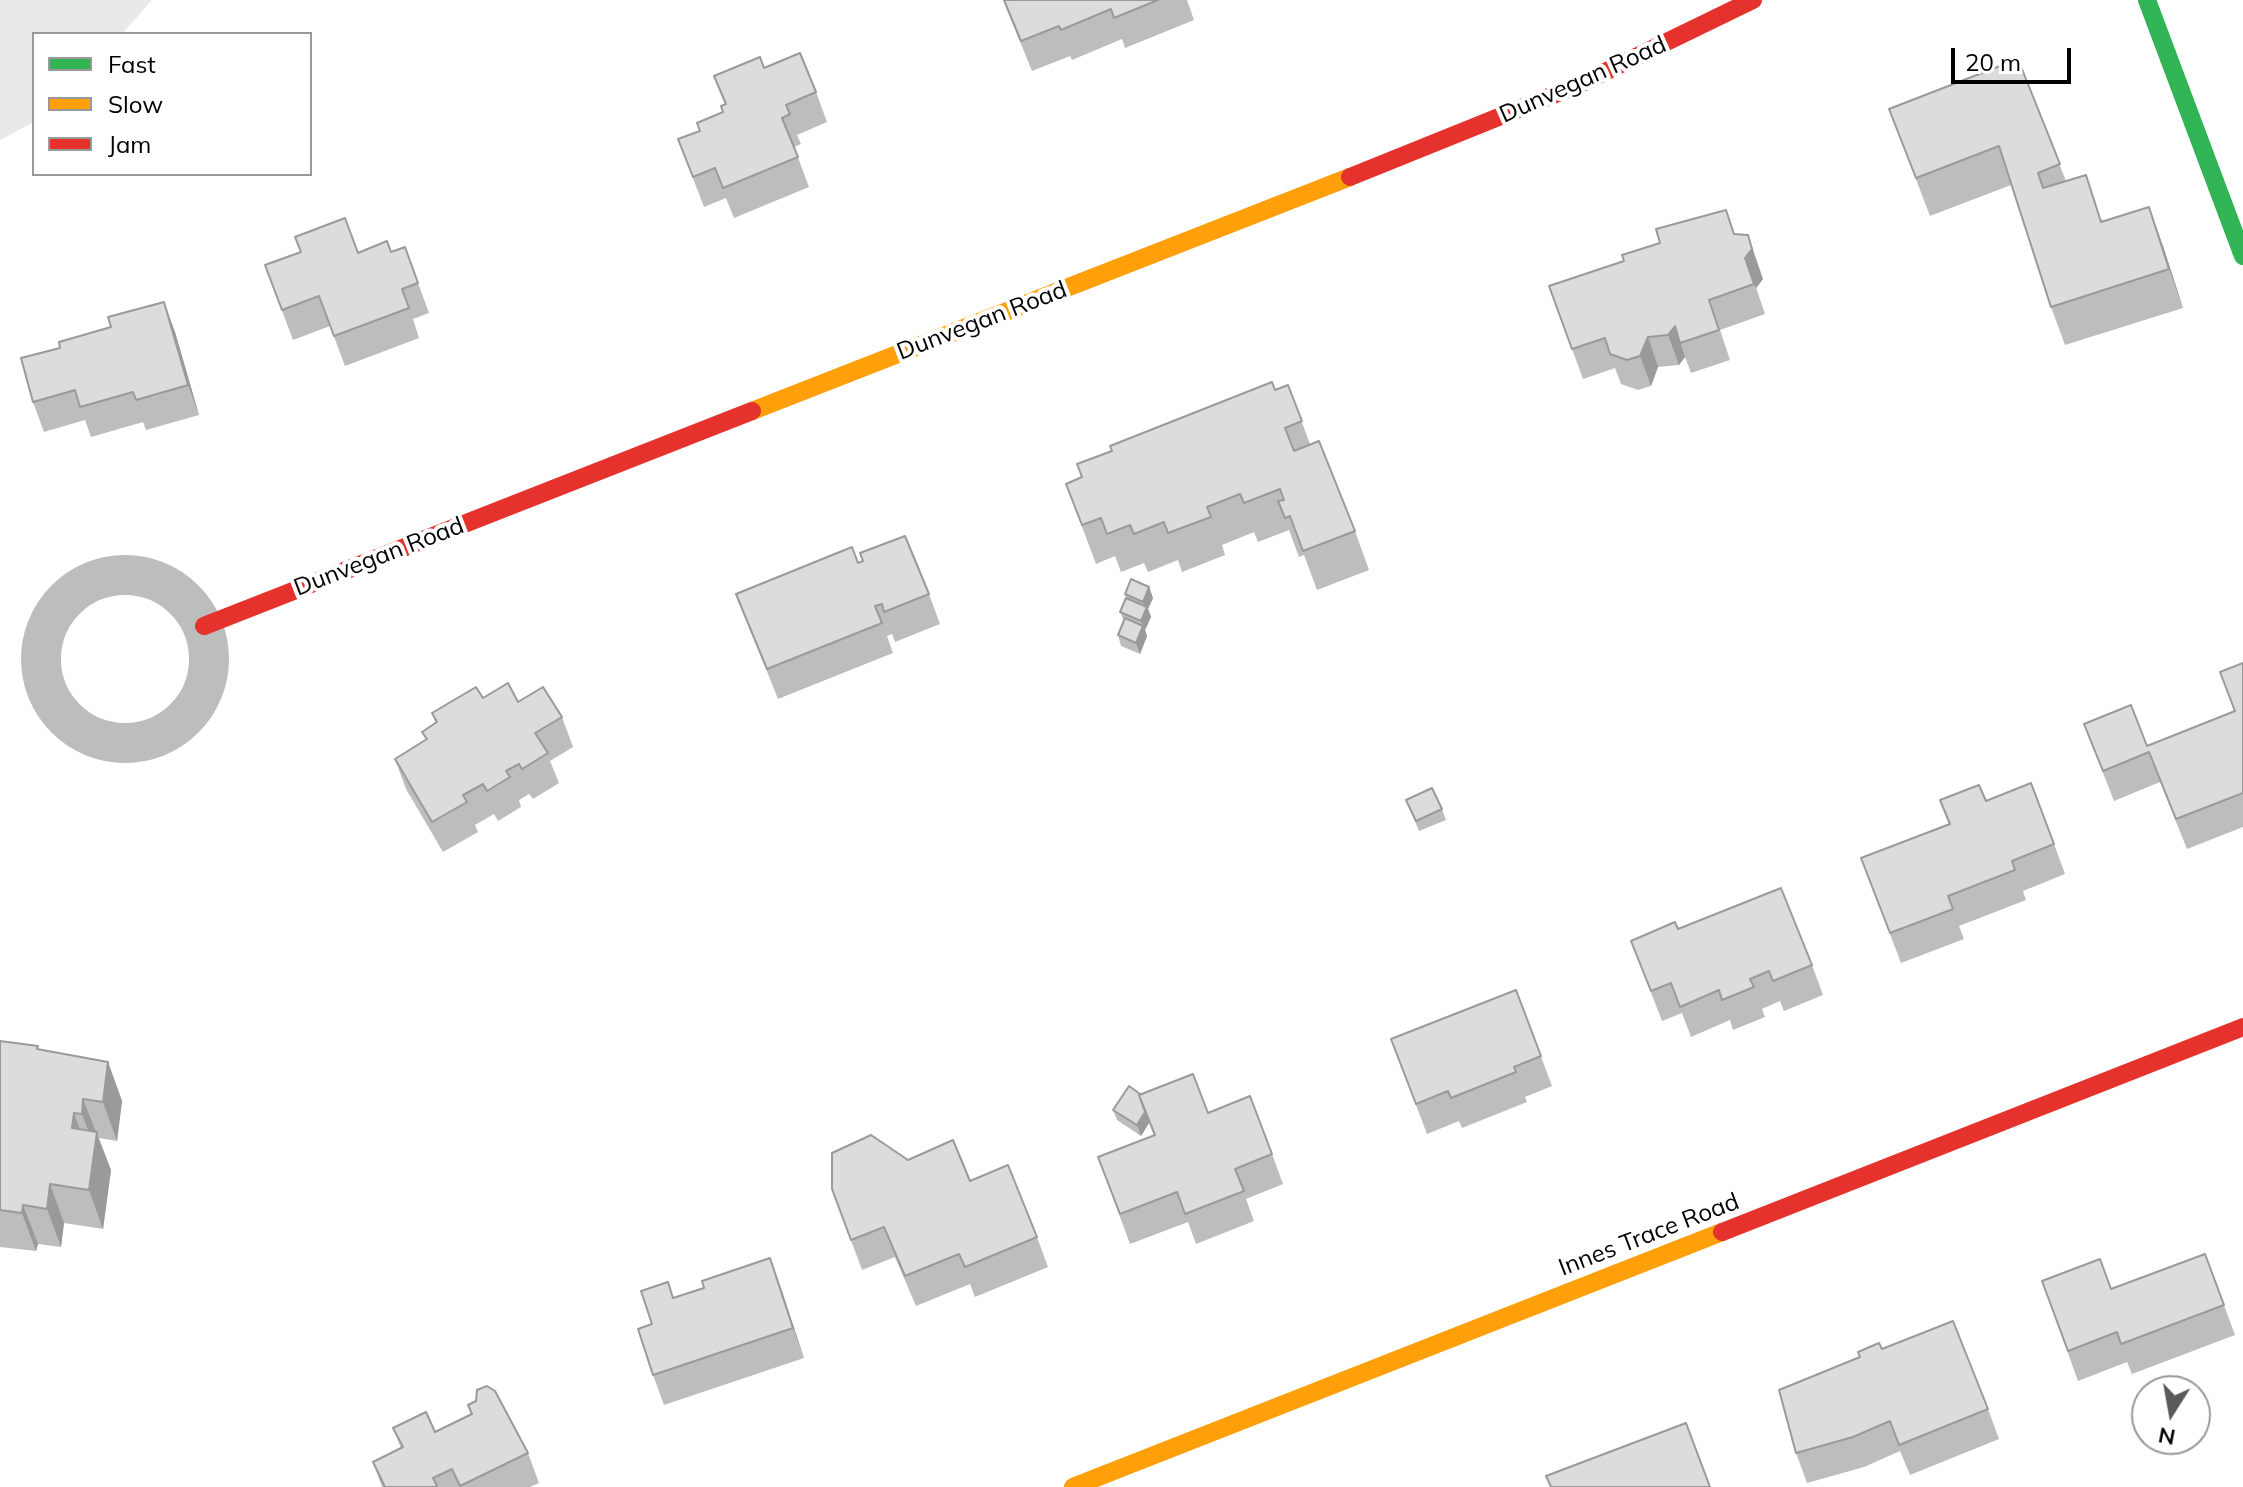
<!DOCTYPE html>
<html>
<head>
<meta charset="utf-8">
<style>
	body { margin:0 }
	#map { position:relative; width:2243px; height:1487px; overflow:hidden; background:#fff; font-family:Mulish,sans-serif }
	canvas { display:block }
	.legend { position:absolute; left:32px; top:32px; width:280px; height:144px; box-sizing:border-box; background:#fff; border:2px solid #999; margin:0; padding:10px 14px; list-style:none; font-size:24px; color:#000 }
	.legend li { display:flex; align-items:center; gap:16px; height:40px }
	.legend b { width:40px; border:2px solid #999 }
	.north { position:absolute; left:2131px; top:1375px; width:80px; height:80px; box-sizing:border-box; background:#fff; border:2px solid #999; border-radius:50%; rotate:191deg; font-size:22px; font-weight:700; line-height:32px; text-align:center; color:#000 }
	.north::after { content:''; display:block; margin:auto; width:28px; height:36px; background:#595959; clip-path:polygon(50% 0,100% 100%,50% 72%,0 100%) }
	.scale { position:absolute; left:1951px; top:48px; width:120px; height:36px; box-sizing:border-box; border:4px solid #000; border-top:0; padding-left:10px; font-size:24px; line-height:28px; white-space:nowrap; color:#000; -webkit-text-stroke:6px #fff; paint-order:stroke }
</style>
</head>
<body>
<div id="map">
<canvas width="2243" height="1487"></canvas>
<ul class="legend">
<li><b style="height:10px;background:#30b455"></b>Fast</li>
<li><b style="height:10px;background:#ff9f0a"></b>Slow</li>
<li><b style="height:10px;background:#e5322d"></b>Jam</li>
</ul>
<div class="north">N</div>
<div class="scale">20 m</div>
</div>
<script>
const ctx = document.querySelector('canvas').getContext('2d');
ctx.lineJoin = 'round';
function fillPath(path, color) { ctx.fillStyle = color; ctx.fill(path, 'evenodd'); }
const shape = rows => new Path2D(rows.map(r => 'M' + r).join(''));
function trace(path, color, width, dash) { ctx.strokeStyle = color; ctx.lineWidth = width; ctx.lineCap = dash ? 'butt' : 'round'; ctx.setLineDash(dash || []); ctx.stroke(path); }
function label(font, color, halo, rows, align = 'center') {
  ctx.font = font + ' Mulish,sans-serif'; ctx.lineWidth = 8; ctx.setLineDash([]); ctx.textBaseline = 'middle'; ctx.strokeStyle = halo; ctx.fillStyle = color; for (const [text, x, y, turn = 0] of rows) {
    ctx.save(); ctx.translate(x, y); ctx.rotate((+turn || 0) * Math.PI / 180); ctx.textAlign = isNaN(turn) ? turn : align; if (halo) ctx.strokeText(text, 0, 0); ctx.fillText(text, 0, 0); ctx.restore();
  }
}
fillPath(shape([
	[0,0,152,0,122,34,34,34,34,122,0,140]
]), '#e9e9e9');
trace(shape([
	'41 659a84 84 0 1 1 168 0a84 84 0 1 1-168 0Z'
]), '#bdbdbd', 40);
trace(shape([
	[2147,0,2243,256]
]), '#30b455', 18);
trace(shape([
	[752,411,1350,177],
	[1073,1487,1722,1232]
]), '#ff9f0a', 18);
trace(shape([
	[1350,177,1578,85,1753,0],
	[204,626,752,411],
	[1722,1232,2243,1027]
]), '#e5322d', 18);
fillPath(shape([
	[1003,0,1187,0,1194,20,1125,48,1122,39,1072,60,1070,56,1032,71],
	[2018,59,2066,181,2103,221,2163,246,2183,308,2065,345,2051,307,2011,185,1930,216,1889,109],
	[764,68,816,92,827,122,797,135,801,144,794,147,809,187,734,218,726,198,704,207,678,139,700,131,723,112,725,104,714,76],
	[1735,234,1763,279,1756,288,1765,314,1720,330,1730,360,1691,373,1685,357,1679,365,1658,367,1651,386,1638,390,1621,384,1615,368,1583,379,1549,286],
	[405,247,429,313,413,319,419,338,345,366,330,326,293,340,265,265,358,253,391,252],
	[175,332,199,415,146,430,143,422,91,437,85,420,44,432,33,402],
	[1288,385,1310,444,1355,531,1369,570,1317,590,1304,555,1299,557,1289,530,1258,542,1254,532,1222,545,1225,555,1182,572,1178,560,1148,572,1144,563,1121,572,1115,556,1096,564,1066,484],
	[858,563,929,594,940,624,895,642,892,634,887,636,893,653,778,699,736,594],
	[1149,587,1153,598,1148,609,1151,617,1145,630,1147,636,1140,654,1121,646,1118,635,1124,621,1120,612,1126,598,1125,594],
	[2243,663,2243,827,2187,849,2160,782,2114,801,2084,724,2147,746,2234,711,2220,672],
	[483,698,518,702,562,717,573,747,550,761,559,783,533,799,529,794,519,800,521,807,498,821,494,814,475,825,478,832,443,852,406,789,395,759,426,740,422,732,436,724,432,713],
	[1406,800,1442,809,1446,820,1419,831],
	[1986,801,2054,844,2065,874,2023,891,2026,900,1959,926,1964,939,1901,963,1861,858,1949,824],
	[1678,929,1812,965,1823,995,1784,1011,1780,1001,1762,1009,1765,1017,1733,1030,1730,1020,1691,1037,1682,1013,1662,1021,1631,941],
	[1516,990,1552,1086,1525,1097,1527,1102,1462,1128,1459,1121,1427,1134,1391,1039],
	[0,1041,38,1046,39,1050,108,1062,122,1101,117,1141,99,1138,111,1170,103,1229,64,1223,61,1247,38,1244,36,1251,0,1247],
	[1140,1094,1208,1113,1272,1154,1283,1184,1246,1199,1254,1221,1196,1244,1188,1222,1130,1244,1098,1157,1154,1136,1149,1123,1141,1136,1117,1120,1113,1110],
	[908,1160,970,1181,1037,1237,1048,1267,975,1297,970,1284,916,1306,895,1257,862,1270,832,1189],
	[2205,1254,2235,1335,2132,1374,2127,1362,2078,1381,2042,1281,2111,1289],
	[770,1258,804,1358,664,1405,653,1375,652,1324,673,1298,704,1288],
	[1882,1349,1988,1409,1999,1439,1910,1475,1900,1451,1864,1467,1807,1483,1796,1453],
	[468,1405,528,1453,539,1483,530,1487,382,1487,373,1462,401,1448,393,1428,435,1432,471,1415]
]), '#bdbdbd');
fillPath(shape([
	[2149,207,2163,246,2183,308,2169,269],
	[1748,235,1763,279,1756,288,1765,314,1745,258],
	[164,302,175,332,199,415,188,385],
	[1675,326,1685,357,1679,365,1668,335],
	[1648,337,1658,367,1651,386,1640,356],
	[1149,587,1153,598,1148,609,1151,617,1145,630,1147,636,1140,654,1136,643,1143,627,1141,621,1146,610,1143,602],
	[108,1062,122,1101,117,1141,103,1102],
	[83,1099,111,1170,103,1229,89,1190,95,1149,82,1114],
	[1145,1112,1149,1123,1141,1136,1137,1125],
	[74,1113,88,1152,72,1128],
	[50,1184,64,1223,61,1247,47,1209],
	[23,1205,38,1244,36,1251,22,1213],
	[770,1258,781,1288,804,1358,793,1328]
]), '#9a9a9a');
const building = shape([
	[1004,0,1158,0,1114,18,1111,9,1061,30,1059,26,1021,41,1004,0],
	[800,53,816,92,786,105,790,114,782,118,798,157,723,188,715,168,693,177,678,139,700,131,697,123,723,112,721,106,726,104,714,76,760,57,764,68,800,53],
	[2018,59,2060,164,2038,173,2043,188,2086,175,2101,222,2149,207,2169,269,2051,307,1999,146,1916,178,1889,109,2018,59],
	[1726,210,1734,234,1748,235,1752,249,1745,258,1754,284,1709,300,1719,330,1680,343,1675,326,1668,335,1648,337,1640,356,1627,360,1610,354,1605,338,1572,349,1549,286,1624,261,1622,255,1660,243,1656,229,1726,210],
	[345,218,358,253,387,241,391,252,405,247,418,283,402,289,409,308,334,336,319,296,282,310,265,265,301,252,295,237,345,218],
	[164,302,188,385,136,400,133,392,80,407,75,390,33,402,21,358,60,348,59,342,111,327,108,317,164,302],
	[1272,382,1275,390,1288,385,1302,421,1285,428,1294,451,1319,441,1355,531,1303,551,1290,516,1285,518,1278,501,1284,500,1280,489,1244,503,1240,494,1207,507,1211,517,1168,533,1164,522,1134,534,1130,525,1107,534,1101,518,1082,525,1066,484,1082,477,1077,464,1112,451,1110,446,1272,382],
	[905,536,929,594,884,612,882,604,875,606,882,623,767,669,736,594,852,547,858,563,863,561,860,553,905,536],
	[1131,579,1149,587,1143,602,1125,594,1131,579],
	[1126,598,1147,607,1141,621,1120,612,1126,598],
	[1125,618,1143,626,1136,643,1118,635,1125,618],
	[2243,663,2243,793,2176,819,2149,752,2103,771,2084,724,2131,705,2147,746,2235,711,2220,672,2243,663],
	[508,683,518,702,543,687,562,717,535,733,548,753,522,769,519,764,506,771,510,777,487,791,483,784,463,795,467,802,432,822,395,759,427,739,422,732,437,722,432,713,476,687,483,698,508,683],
	[2031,783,2054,844,2012,861,2015,870,1948,896,1953,909,1890,933,1861,858,1950,824,1940,800,1979,785,1986,801,2031,783],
	[1432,788,1442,809,1416,821,1406,800,1432,788],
	[1781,888,1812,965,1773,981,1769,971,1750,979,1754,987,1722,1000,1719,990,1680,1007,1671,983,1651,991,1631,941,1675,922,1678,929,1781,888],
	[1516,990,1541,1056,1514,1067,1516,1072,1451,1098,1448,1091,1416,1104,1391,1039,1516,990],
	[0,1041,38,1046,37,1049,108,1062,103,1102,83,1099,82,1114,74,1113,72,1128,97,1132,89,1190,50,1184,47,1209,23,1205,22,1213,0,1210,0,1041],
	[1193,1074,1208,1113,1250,1096,1272,1154,1235,1169,1244,1191,1185,1214,1177,1192,1120,1214,1098,1157,1155,1135,1139,1095,1193,1074],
	[1129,1086,1140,1094,1139,1095,1145,1112,1137,1125,1113,1110,1129,1086],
	[871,1135,908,1160,953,1140,970,1181,1008,1165,1037,1237,965,1267,959,1254,905,1276,884,1227,851,1240,832,1189,832,1153,871,1135],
	[2205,1254,2224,1305,2121,1344,2117,1332,2068,1351,2042,1281,2100,1259,2111,1289,2205,1254],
	[770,1258,793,1328,653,1375,638,1329,652,1324,641,1291,668,1282,673,1298,704,1288,702,1281,770,1258],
	[1953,1321,1988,1409,1899,1445,1890,1421,1853,1437,1796,1453,1779,1390,1860,1357,1858,1352,1879,1343,1882,1349,1953,1321],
	[487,1386,495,1391,528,1453,460,1486,452,1469,433,1478,437,1486,436,1487,385,1487,373,1462,403,1447,393,1428,426,1412,435,1432,472,1414,468,1405,476,1401,477,1390,487,1386],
	[1686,1423,1710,1487,1551,1487,1546,1476,1686,1423]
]);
fillPath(building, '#dcdcdc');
trace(building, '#9a9a9a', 2);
label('24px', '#000', '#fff', [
	["Dunvegan Road",1583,80,-24],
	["Dunvegan Road",982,321,-21],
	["Dunvegan Road",379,557,-21],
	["Innes Trace Road",1649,1235,-21]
]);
</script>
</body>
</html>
